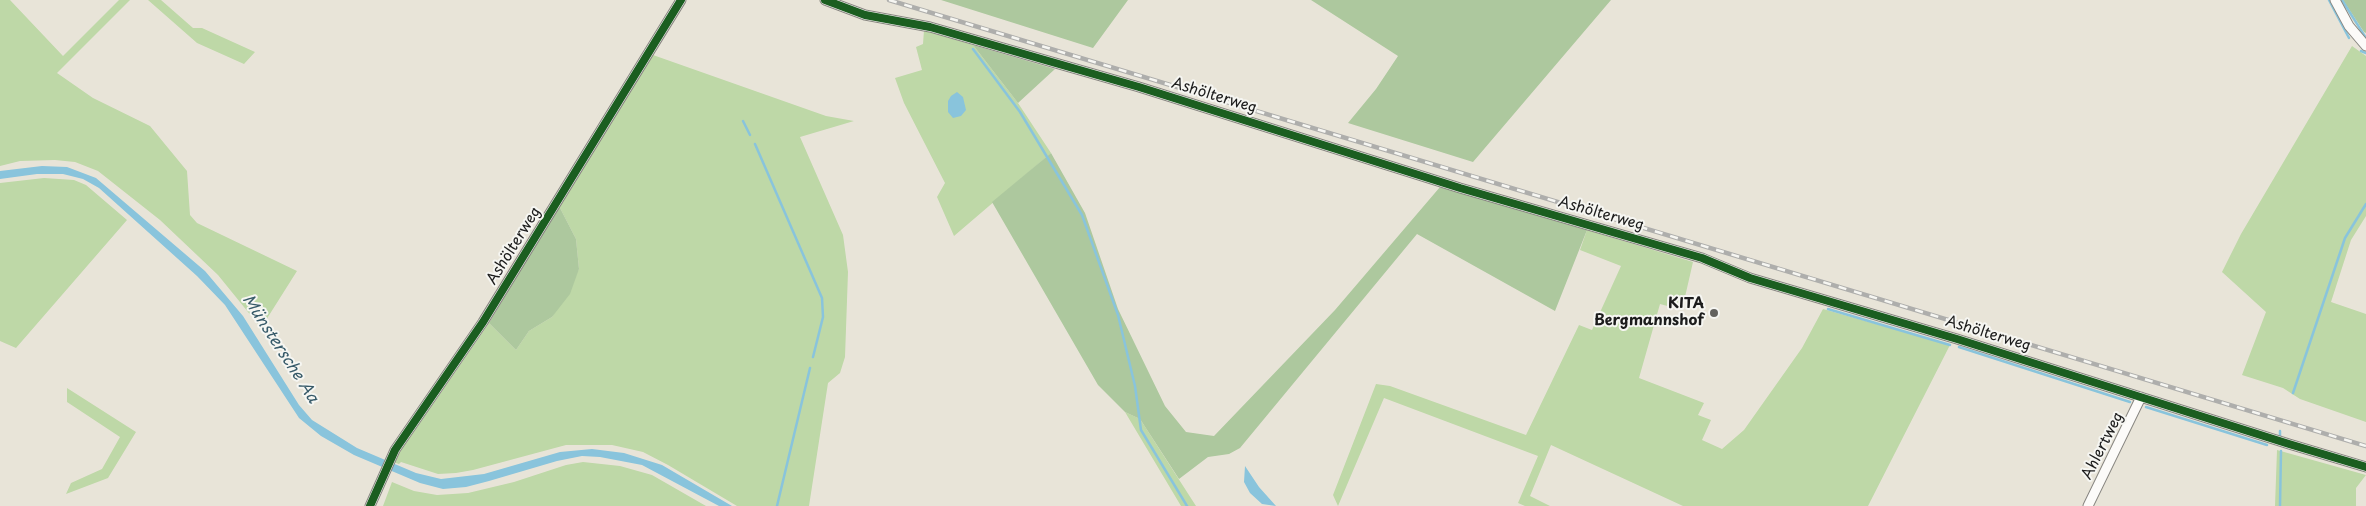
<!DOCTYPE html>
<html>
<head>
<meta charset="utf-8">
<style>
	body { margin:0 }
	canvas { display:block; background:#e8e4d8 }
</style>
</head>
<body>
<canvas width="2366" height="506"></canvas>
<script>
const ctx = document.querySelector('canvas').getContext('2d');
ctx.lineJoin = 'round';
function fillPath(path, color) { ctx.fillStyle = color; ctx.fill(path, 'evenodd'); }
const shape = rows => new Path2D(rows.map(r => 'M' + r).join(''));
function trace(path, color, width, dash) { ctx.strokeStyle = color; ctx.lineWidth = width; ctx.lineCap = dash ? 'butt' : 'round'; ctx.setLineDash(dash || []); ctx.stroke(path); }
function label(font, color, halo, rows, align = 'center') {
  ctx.font = font + ' "Playpen Sans",sans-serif'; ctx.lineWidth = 4; ctx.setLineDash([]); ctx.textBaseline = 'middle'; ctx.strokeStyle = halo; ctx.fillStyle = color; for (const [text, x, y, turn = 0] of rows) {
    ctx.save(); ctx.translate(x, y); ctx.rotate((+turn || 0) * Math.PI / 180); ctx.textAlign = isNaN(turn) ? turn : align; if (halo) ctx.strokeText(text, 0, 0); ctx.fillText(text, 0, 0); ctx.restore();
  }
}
fillPath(shape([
	[0,0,10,0,63,56,119,0,130,0,57,73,93,98,150,126,187,171,190,215,197,223,297,271,261,328,218,275,160,220,98,171,75,162,55,160,20,161,0,166],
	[148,0,161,0,193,28,202,28,255,52,244,64,197,43],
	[924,30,973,45,1018,103,1051,153,954,236,937,197,945,183,904,103,895,78,922,70,916,47,923,44],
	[2352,46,2366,56,2366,216,2351,240,2331,302,2366,314,2366,422,2300,399,2283,388,2242,375,2266,312,2222,272,2241,234],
	[653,55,826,116,854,121,800,137,843,235,848,272,845,357,840,373,828,383,809,506,737,506,668,465,643,452,612,445,566,445,473,470,456,473,438,474,401,462,399,464,393,462,489,323,516,350,529,331,552,317,579,269,576,239,559,206],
	[44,178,74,180,86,185,127,220,16,348,0,341,0,183],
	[1587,230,1693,262,1682,310,1660,304,1639,378,1704,403,1698,415,1711,420,1702,440,1722,449,1744,430,1802,348,1823,309,1950,345,1868,506,1683,506,1551,445,1530,496,1550,506,1525,506,1518,503,1538,456,1384,398,1338,506,1333,495,1376,384,1390,386,1526,435,1579,325,1592,330,1621,266,1580,250],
	[67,388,136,432,108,478,66,494,71,483,102,469,120,437,67,402],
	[1125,412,1140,419,1196,506,1181,506],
	[2277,450,2366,475,2356,488,2356,506,2275,506],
	[583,462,620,466,652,475,706,506,383,506,392,482,414,491,437,495,468,493,514,482,566,465]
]), '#bed8a7');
fillPath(shape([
	[941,0,1128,0,1093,48],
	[1311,0,1611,0,1473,162,1348,123,1376,89,1398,56],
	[2343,0,2366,0,2366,33,2364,32],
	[973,45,1055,69,1018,103],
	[1051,153,1085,213,1118,309,1165,406,1186,432,1214,436,1335,310,1440,187,1587,230,1555,311,1417,234,1240,448,1229,454,1208,457,1179,479,1140,419,1125,412,1098,385,992,202],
	[559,206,576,239,579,269,570,294,552,317,529,331,516,350,489,323]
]), '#adc89e');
fillPath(shape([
	[957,92,963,97,966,110,961,116,953,118,948,112,948,101,951,96],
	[42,166,67,167,96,178,205,271,243,316,299,405,312,420,357,448,416,473,441,479,484,474,560,452,592,449,624,453,662,465,732,506,719,506,642,465,600,457,582,456,557,461,489,481,466,487,443,489,420,483,354,455,321,436,299,418,225,305,197,276,99,188,83,179,63,174,37,174,0,179,0,171],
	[1245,466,1259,487,1276,506,1262,504,1250,493,1244,482]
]), '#89c4dc');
trace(shape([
	[2329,0,2349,38],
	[2342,0,2366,38],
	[973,49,1020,112,1082,215,1118,315,1135,386,1141,430,1187,506],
	[2361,51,2366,53],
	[743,121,750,135],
	[755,144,822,298,823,317,813,357],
	[1828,309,1950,345],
	[1959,347,2130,402],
	[2293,393,2345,238,2366,204],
	[2146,407,2267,445],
	[2280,431,2280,436],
	[777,506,810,368],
	[2280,506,2281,451]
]), '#89c4dc', 2.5);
const minor = shape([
	[825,0,865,15,930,27,1139,87,1460,188,1702,258,1750,278,1957,339,2289,444,2366,467],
	[2335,0,2349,26,2366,46],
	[370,506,395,450,483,322,681,0],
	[2088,506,2141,397]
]);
trace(minor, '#888681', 11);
trace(minor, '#fcfbf9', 9);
const rail = shape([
	[889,0,2366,446]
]);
trace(rail, '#aeaeac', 4.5);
trace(rail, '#f6f6f2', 2.5, [8]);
trace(shape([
	[825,0,865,15,930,27,1139,87,1460,188,1702,258,1750,278,1957,339,2289,444,2366,467],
	[370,506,395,450,483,322,681,0]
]), '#1b5e20', 8);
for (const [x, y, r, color] of [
	[1714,313,5,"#63625e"]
]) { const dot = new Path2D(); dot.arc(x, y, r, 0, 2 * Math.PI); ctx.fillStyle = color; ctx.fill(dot); trace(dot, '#f6f6f2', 2); }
label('15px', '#1c1c1c', '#f6f6f2', [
	["Ashölterweg",1214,96,17],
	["Ashölterweg",1601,214,16],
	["Ashölterweg",514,246,-58],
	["Ashölterweg",1988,334,17],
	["Ahlertweg",2103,446,-63]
]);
label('bold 15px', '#1c1c1c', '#f6f6f2', [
	["KITA",1704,304],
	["Bergmannshof",1704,321]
], 'right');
label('italic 16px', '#375a69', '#f6f6f2', [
	["Münstersche Aa",280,349,57]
]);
</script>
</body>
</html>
